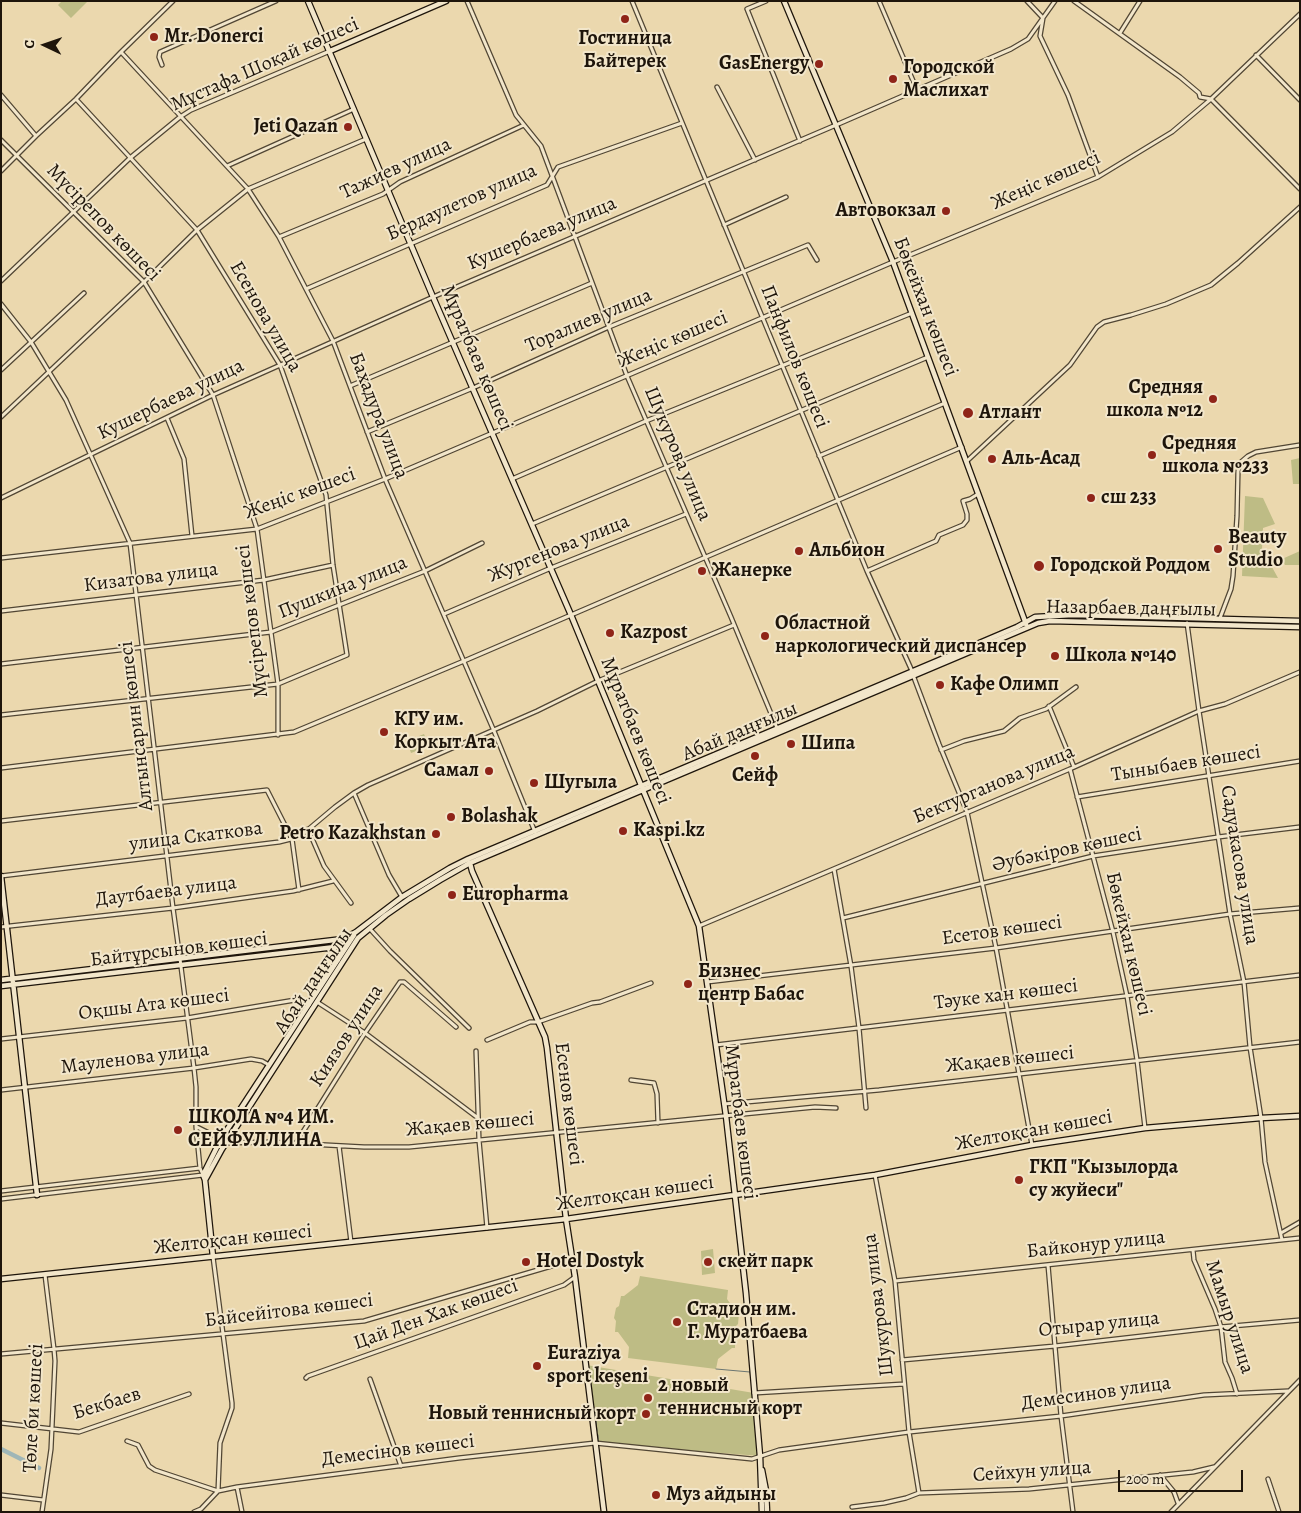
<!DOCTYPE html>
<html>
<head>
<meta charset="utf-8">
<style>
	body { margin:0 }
	#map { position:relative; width:1301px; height:1513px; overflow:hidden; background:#ebd8ae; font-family:Alegreya,serif }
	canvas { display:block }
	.frame { position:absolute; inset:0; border:2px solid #1e150b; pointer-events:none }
	.north { position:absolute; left:20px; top:20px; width:50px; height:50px; -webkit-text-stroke:4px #f2e6ca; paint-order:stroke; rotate:273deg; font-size:14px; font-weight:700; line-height:20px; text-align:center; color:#1e150b }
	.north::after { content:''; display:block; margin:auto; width:18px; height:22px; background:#1e150b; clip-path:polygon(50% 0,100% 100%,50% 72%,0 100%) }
	.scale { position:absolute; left:1118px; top:1470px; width:125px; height:22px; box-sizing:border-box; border:2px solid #1e150b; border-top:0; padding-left:6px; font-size:15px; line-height:18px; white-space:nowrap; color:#1e150b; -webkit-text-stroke:4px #f2e6ca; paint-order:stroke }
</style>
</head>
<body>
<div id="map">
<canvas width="1301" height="1513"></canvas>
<div class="frame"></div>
<div class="north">С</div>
<div class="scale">200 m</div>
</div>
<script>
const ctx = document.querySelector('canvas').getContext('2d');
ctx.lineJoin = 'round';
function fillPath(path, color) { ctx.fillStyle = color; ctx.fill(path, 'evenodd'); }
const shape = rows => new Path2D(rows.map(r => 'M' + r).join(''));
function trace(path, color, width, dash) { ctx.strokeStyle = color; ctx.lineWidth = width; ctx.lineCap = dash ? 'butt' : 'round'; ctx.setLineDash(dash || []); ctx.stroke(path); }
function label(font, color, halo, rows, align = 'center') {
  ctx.font = font + ' Alegreya,serif'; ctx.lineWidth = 4; ctx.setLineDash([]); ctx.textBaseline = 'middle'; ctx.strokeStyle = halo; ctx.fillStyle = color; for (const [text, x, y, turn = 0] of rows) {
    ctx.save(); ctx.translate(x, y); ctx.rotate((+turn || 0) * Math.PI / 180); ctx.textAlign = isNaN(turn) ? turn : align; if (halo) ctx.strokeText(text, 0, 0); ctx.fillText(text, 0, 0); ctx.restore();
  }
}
fillPath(shape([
	[62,1,88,1,71,18,58,5],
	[1300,458,1300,484,1293,484,1291,460],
	[1245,496,1263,498,1275,524,1263,528,1262,549,1278,578,1242,576],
	[1300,551,1300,565,1285,565,1282,559],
	[424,734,429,746,411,753,407,741],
	[713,1249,715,1273,702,1275,701,1251],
	[640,1276,728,1290,727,1299,737,1313,739,1313,738,1324,736,1326,737,1327,736,1329,737,1335,735,1336,735,1348,732,1348,718,1359,716,1369,628,1358,629,1347,618,1332,615,1332,616,1321,614,1318,616,1308,619,1306,621,1296,624,1296,638,1285],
	[586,1365,754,1393,760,1456,595,1443]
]), '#bebc85');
trace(shape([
	[716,1369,750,1372,751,1380],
	[597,1431,595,1411,604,1409],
	[598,1435,598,1439],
	[764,1507,764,1512]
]), '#6b7672', 1);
trace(shape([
	[1,1449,39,1468]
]), '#9fb6b7', 4.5);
const street = shape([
	[467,1,516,115,541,146,627,376,731,617,777,728],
	[632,1,867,571,912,671],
	[766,1,747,9,800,141],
	[879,1,917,90],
	[1027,1,1043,18,1040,36,1068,95,1098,177],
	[1074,1,1180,77,1199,93,1200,97,1211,99,1300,189],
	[1120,33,1140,1],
	[121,52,248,189,279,237,333,341,385,479,494,731,535,832],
	[1256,55,1300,100],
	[162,65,159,57,160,52,276,1],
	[717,87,755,160],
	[1,95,36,136],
	[1,140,144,282,213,395,257,529,278,684,278,735],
	[227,166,354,109],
	[1,171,36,136,76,99,121,52,173,1],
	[724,225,786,197],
	[279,237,383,194,400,182,524,125],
	[1,281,130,158,180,117,191,110,330,51],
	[306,289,547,185,558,167,682,123],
	[1,304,31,342,66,400,130,543,173,908,180,959,194,1068,196,1087,196,1127,200,1168,203,1175,1,1199],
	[1,370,84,293],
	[350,386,592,283],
	[1,417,144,282,197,230,248,189,366,139],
	[167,418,184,459,192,536],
	[367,432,473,388,609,327,808,245,817,260],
	[819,456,945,403],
	[967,461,1070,365,1097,327,1104,322,1131,315,1166,304,1211,285,1238,263,1300,207],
	[512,479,646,421,912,313],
	[1,498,213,395,433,297,836,125,1011,49,1028,39,1055,1],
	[532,524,928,357],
	[1,558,257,529,385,479,893,262,1098,177,1172,132,1211,99,1300,14],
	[867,571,936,541,939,535,963,525,967,520,967,514,963,501,970,499,978,494],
	[1,611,264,580,333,565],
	[444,614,551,568,686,514],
	[1220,618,1231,589,1233,576,1237,516,1238,471,1241,462,1248,456,1256,452,1300,445],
	[1187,623,1199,711,1230,914,1244,982,1250,1047,1261,1118,1265,1162,1282,1240],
	[1,664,271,632,425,571,482,543],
	[913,675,939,744,967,812,996,948,1032,1145],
	[1049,706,1074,767],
	[1,715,278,684,347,655,333,565,326,495,280,365,197,230,76,99],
	[941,750,964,741,1004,731,1020,718,1046,709,1076,687],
	[1,768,294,732,464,661,962,447],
	[1070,769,1113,932,1127,996,1137,1060,1145,1128],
	[354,793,389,875,402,897],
	[1077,797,1300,761],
	[1,821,267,790,292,839,299,890],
	[308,829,324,866,351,903],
	[834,869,851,966,859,1028,866,1108],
	[1,876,279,842,295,838,304,833,335,807,354,793,368,785,537,711,598,681,734,625],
	[843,918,1093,856,1218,837,1300,827],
	[699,926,1070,769,1199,711,1225,704,1300,672],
	[1,927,173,908,293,891,333,881],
	[370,929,390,951,469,1028],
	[707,982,996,948,1230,914,1300,908],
	[317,1002,365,1033,478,1118],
	[1,1039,187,1018,295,1000,304,1001,309,1005],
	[487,1040,530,1022,538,1022,592,1003,600,1002,651,983],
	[716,1045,1300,975],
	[476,1051,479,1140,487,1228],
	[631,1080,654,1083,657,1094,658,1123],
	[1,1090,194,1068,251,1059,262,1061,269,1065],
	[724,1104,879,1090,1300,1042],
	[197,1127,221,1139,226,1143,270,1142,364,1147,409,1147,815,1107,836,1108],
	[296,1143,365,1033,400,982,404,982,456,1027],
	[339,1146,351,1242],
	[875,1175,895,1281,909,1432,919,1493],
	[1,1191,200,1168],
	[1281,1233,1300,1222],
	[1193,1250,1194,1260,1215,1309,1221,1327,1225,1362,1232,1378,1237,1394],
	[213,1257,232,1403,232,1408,220,1443,218,1491],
	[1048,1265,1061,1416,1073,1512],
	[895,1281,1300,1238],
	[1,1354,364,1321,572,1260],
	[902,1360,1055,1346,1221,1327,1300,1320],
	[306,1378,308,1376,564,1285,575,1277],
	[370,1379,401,1466],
	[754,1393,904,1384],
	[1,1423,79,1432,189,1394],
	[127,1441,138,1445,149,1466,155,1470,218,1491],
	[1160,1475,1174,1492,1178,1503],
	[1268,1479,1279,1512],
	[237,1487,242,1512],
	[218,1491,237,1487,459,1458,595,1443,752,1459,779,1450,909,1432,1061,1416,1204,1395,1288,1391],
	[1,1495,43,1500],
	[852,1507,884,1503,906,1498,919,1493,1029,1489,1193,1472,1214,1467],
	[42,1512,51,1449,55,1361,54,1349,45,1275],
	[194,1512,201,1509,218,1491],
	[1171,1512,1300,1380]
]);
const secondary = shape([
	[308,1,433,297,571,615,699,926,726,1116,746,1293,760,1456,762,1512],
	[784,1,893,262,1026,624],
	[330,51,446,1],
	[470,863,472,871,545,1037,547,1048,566,1219,575,1277,604,1512],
	[1,876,37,1195],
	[329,949,337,952,339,954,338,960],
	[1,980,343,939,356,932,402,897,450,868,468,859,963,650,1017,627,1035,617,1073,615,1300,621],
	[1,986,335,947,347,944],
	[205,1180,222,1149,358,938,386,915,409,899,440,880,470,863,1038,623,1050,621,1300,627],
	[213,1257,205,1180,203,1175,221,1139,354,935],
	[1,1279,566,1219,875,1175,1032,1145,1145,1128,1261,1118,1300,1116],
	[762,1470,766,1491,767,1512]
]);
trace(street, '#514634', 5.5);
trace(secondary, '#1e150b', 7);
trace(street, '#f2e6ca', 3);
trace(secondary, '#f2e6ca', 4.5);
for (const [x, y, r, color] of [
	[625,19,5,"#8f2418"],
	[154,37,5,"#8f2418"],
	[819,64,5,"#8f2418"],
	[893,79,5,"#8f2418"],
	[348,127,5,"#8f2418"],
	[946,211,5,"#8f2418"],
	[1213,399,5,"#8f2418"],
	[968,413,6,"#8f2418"],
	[1152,455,5,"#8f2418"],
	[992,459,5,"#8f2418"],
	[1091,498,5,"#8f2418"],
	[1218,549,5,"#8f2418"],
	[799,551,5,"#8f2418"],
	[1039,566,6,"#8f2418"],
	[702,571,5,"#8f2418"],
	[610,633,5,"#8f2418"],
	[765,636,5,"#8f2418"],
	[1055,656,5,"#8f2418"],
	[940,685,5,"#8f2418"],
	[384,732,5,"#8f2418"],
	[791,744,5,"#8f2418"],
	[755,756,5,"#8f2418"],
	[489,771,5,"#8f2418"],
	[534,783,5,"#8f2418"],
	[451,817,5,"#8f2418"],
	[623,831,5,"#8f2418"],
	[436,834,5,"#8f2418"],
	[452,895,5,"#8f2418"],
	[688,984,5,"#8f2418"],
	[178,1130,5,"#8f2418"],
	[1019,1180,5,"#8f2418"],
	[526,1262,5,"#8f2418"],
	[708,1262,5,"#8f2418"],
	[677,1322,5,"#8f2418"],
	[537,1366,5,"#8f2418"],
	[648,1398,5,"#8f2418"],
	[646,1414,5,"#8f2418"],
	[656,1495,5,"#8f2418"]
]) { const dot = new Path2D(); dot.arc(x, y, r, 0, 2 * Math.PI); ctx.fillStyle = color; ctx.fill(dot); trace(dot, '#f2e6ca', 2); }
label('bold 20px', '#1e150b', '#f2e6ca', [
	["Mr. Donerci",164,37],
	["Гостиница",625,39,"center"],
	["Байтерек",625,62,"center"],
	["GasEnergy",809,64,"right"],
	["Городской",903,68],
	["Маслихат",903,91],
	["Jeti Qazan",338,127,"right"],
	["Автовокзал",936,211,"right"],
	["Средняя",1203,388,"right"],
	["школа №12",1203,411,"right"],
	["Атлант",979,413],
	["Средняя",1162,444],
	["школа №233",1162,467],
	["Аль-Асад",1002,459],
	["сш 233",1101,498],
	["Beauty",1228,538],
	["Studio",1228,561],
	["Альбион",809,551],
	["Городской Роддом",1050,566],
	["Жанерке",712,571],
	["Областной",775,624],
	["наркологический диспансер",775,647],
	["Kazpost",620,633],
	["Школа №140",1065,656],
	["Кафе Олимп",950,685],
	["КГУ им.",394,720],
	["Коркыт Ата",394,743],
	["Шипа",801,744],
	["Самал",479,771,"right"],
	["Сейф",755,776,"center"],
	["Шугыла",544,783],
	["Bolashak",461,817],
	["Kaspi.kz",633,831],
	["Petro Kazakhstan",426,834,"right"],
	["Europharma",462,895],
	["Бизнес",698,972],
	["центр Бабас",698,995],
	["ШКОЛА №4 ИМ.",188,1118],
	["СЕЙФУЛЛИНА",188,1141],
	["ГКП \"Кызылорда",1029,1168],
	["су жуйеси\"",1029,1191],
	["Hotel Dostyk",536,1262],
	["скейт парк",718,1262],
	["Стадион им.",687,1310],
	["Г. Муратбаева",687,1333],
	["Euraziya",547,1354],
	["sport keşeni",547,1377],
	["2 новый",658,1386],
	["теннисный корт",658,1409],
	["Новый теннисный корт",636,1414,"right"],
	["Муз айдыны",666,1495]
], 'left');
label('20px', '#1e150b', '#f2e6ca', [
	["Мұстафа Шоқай көшесі",265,65,-24],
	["Тажиев улица",396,169,-25],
	["Жеңіс көшесі",1046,181,-24],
	["Бердаулетов улица",462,203,-24],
	["Мүсірепов көшесі",103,223,46],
	["Кушербаева улица",542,234,-23],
	["Бөкейхан көшесі",925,307,69],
	["Есенова улица",265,317,60],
	["Торалиев улица",589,321,-23],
	["Жеңіс көшесі",673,340,-23],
	["Панфилов көшесі",794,357,68],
	["Мұратбаев көшесі",476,358,67],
	["Кушербаева улица",171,400,-26],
	["Бахадура улица",378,416,69],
	["Шукурова улица",677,454,67],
	["Жеңіс көшесі",300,494,-20],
	["Жургенова улица",559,549,-22],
	["Кизатова улица",151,578,-7],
	["Пушкина улица",343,588,-22],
	["Назарбаев даңғылы",1131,609,1],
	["Мүсірепов көшесі",253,621,-97],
	["Алтынсарин көшесі",137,726,-97],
	["Мұратбаев көшесі",635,731,68],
	["Абай даңғылы",740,732,-23],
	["Тыныбаев көшесі",1186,764,-9],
	["Бектурганова улица",994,785,-23],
	["улица Скаткова",196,837,-7],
	["Әубәкіров көшесі",1067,850,-12],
	["Садуакасова улица",1239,865,81],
	["Даутбаева улица",166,892,-7],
	["Есетов көшесі",1002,931,-8],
	["Бөкейхан көшесі",1128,944,77],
	["Байтұрсынов көшесі",179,950,-7],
	["Абай даңғылы",314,981,-56],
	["Тәуке хан көшесі",1006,995,-7],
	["Оқшы Ата көшесі",154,1005,-7],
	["Киязов улица",347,1036,-57],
	["Мауленова улица",135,1059,-7],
	["Жақаев көшесі",1010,1060,-6],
	["Есенов көшесі",568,1104,83],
	["Мұратбаев көшесі",740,1122,83],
	["Жақаев көшесі",470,1125,-5],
	["Желтоқсан көшесі",1034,1131,-10],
	["Желтоқсан көшесі",635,1194,-8],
	["Желтоқсан көшесі",233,1240,-6],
	["Байконур улица",1096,1245,-6],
	["Шукурова улица",879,1305,-97],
	["Байсейітова көшесі",289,1311,-7],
	["Цай Ден Хак көшесі",436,1315,-20],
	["Мамыр улица",1229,1317,72],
	["Отырар улица",1099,1325,-6],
	["Демесинов улица",1096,1394,-8],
	["Бекбаев",107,1404,-17],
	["Төле би көшесі",34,1408,-87],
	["Демесінов көшесі",398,1451,-7],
	["Сейхун улица",1032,1472,-4]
]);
</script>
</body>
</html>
